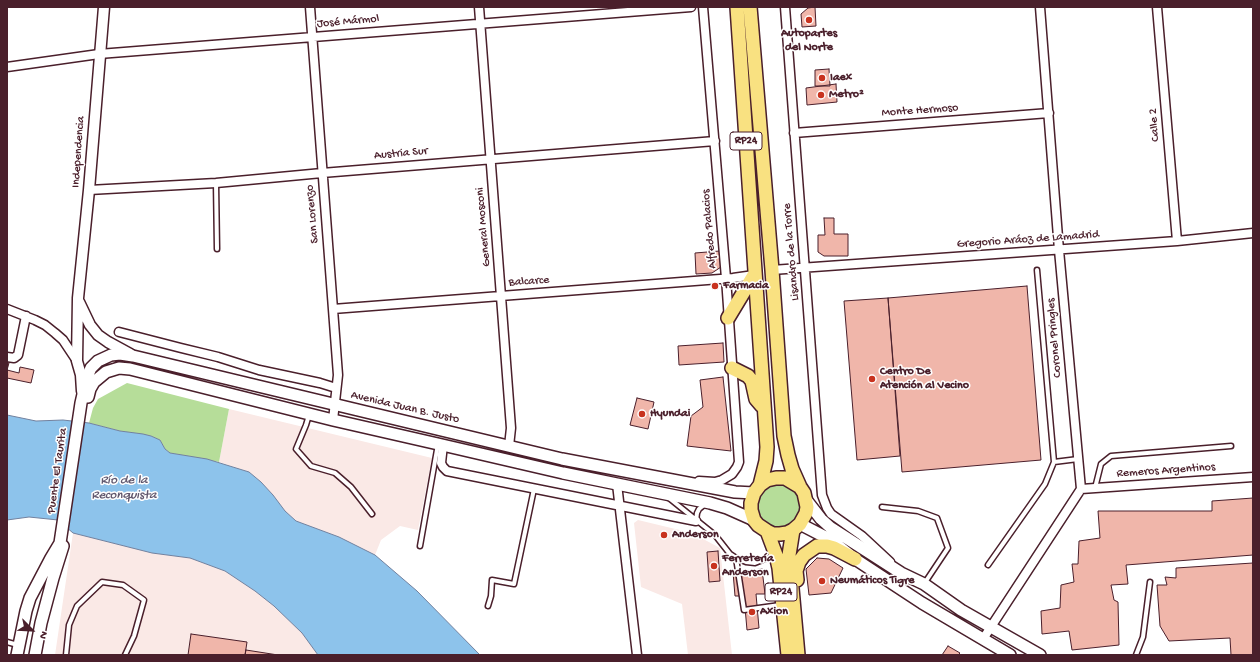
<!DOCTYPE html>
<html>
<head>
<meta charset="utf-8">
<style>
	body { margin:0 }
	#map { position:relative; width:1260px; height:662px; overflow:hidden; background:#fff; font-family:"Gochi Hand",sans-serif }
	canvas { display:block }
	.frame { position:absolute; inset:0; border:8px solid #4a1f2b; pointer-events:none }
	.north { position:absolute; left:12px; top:610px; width:40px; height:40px; -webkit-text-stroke:3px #fff; paint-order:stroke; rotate:114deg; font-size:11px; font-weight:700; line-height:16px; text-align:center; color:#4a1f2b }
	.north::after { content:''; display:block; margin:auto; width:14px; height:18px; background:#4a1f2b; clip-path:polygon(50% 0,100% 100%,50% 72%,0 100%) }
</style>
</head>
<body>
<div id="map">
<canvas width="1260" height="662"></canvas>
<div class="frame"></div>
<div class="north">N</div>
</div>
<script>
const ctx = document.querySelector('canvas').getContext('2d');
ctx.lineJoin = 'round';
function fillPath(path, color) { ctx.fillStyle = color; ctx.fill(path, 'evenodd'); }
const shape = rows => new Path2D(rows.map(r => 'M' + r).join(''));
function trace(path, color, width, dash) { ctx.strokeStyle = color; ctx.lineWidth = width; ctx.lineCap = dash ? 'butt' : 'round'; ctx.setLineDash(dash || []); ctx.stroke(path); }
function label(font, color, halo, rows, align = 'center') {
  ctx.font = font + ' "Gochi Hand",sans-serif'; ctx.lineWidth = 3; ctx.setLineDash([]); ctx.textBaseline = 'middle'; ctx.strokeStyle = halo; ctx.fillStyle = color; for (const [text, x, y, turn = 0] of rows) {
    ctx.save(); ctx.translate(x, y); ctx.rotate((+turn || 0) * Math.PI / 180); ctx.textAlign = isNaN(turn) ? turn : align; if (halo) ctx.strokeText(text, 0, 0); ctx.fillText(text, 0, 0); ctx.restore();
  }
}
fillPath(shape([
	[229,409,432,458,418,530,400,526,381,540,375,555,339,537,296,521,285,511,273,495,261,482,249,472,219,462],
	[638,520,692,533,720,548,732,655,688,655,682,604,641,587,634,523],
	[73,533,152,553,190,558,225,571,255,591,274,606,302,633,318,655,55,655]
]), '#fae9e6');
fillPath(shape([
	[127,383,229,409,219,462,170,453,165,449,160,440,151,436,120,431,89,423,93,408,98,399],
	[784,482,797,490,803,504,798,519,786,528,771,528,759,518,756,511,758,495,769,484]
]), '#b6dd99');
const water = shape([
	[7,415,36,421,63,420,89,423,120,431,143,434,151,436,160,440,165,449,170,453,207,459,249,472,261,482,273,495,285,511,296,521,339,537,375,555,417,591,480,655,318,655,302,633,274,606,255,591,225,571,190,558,152,553,73,533,58,520,29,517,7,520,7,415]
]);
fillPath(water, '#8dc3eb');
trace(water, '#72819e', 1);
const building = shape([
	[815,7,816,26,802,27,801,14,808,8,815,7],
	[829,69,830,86,815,86,815,70,829,69],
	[836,84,837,102,807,105,806,88,836,84],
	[824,218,834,218,834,234,848,234,848,256,824,256,818,252,818,235,825,235,824,218],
	[720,251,721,267,712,273,696,274,695,253,720,251],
	[1027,286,1041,460,902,472,888,298,1027,286],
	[888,298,900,456,857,460,844,301,888,298],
	[723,343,724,362,679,365,678,346,723,343],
	[7,363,9,363,7,370,19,373,20,367,34,370,31,383,7,378,7,363],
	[723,377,731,451,687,446,691,416,703,407,700,380,723,377],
	[637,398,654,402,648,429,630,425,637,398],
	[1253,498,1253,555,1126,565,1128,584,1111,585,1114,600,1118,602,1119,645,1072,650,1069,631,1042,634,1041,611,1060,608,1061,585,1074,582,1072,564,1078,564,1079,541,1100,538,1098,511,1212,511,1212,501,1253,498],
	[718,551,720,581,709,582,707,552,718,551],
	[817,558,829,559,843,568,831,593,809,595,806,569,817,558],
	[1253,563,1253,655,1231,655,1230,638,1169,641,1160,626,1157,585,1167,585,1165,577,1176,578,1176,568,1253,563],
	[762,569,765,594,756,594,759,628,747,630,744,596,735,596,733,572,762,569],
	[191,634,247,642,245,655,188,655,191,634],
	[948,646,960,653,958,655,942,655,948,646],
	[246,650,278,655,245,655,246,650]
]);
fillPath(building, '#f0b6aa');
trace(building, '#4a1f2b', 1);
const service = shape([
	[216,183,217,249],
	[309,415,306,425,296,449,311,466,335,473,351,487,372,514],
	[1054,462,1078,459],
	[1095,488,1101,464,1111,456,1231,446],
	[669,498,715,535,730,554,736,558,746,562,755,563,775,555],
	[882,507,918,511,937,518,948,548,924,584],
	[696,521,697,513,699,509,704,505],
	[420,546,438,444],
	[736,558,744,610,780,605],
	[988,565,1045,484,1054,462,1037,270],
	[488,606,491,596,492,580,514,584,534,489],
	[7,642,18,645],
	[66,655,69,625,77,606,102,582,123,585,144,600,134,636,125,655],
	[1136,655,1143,637,1150,582]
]);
const minor = shape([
	[310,7,338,375,333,420],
	[479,7,511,428,509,446],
	[785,7,822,495,827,508,831,514,862,536,890,562],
	[1157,7,1177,241],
	[7,67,99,54,691,7],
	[794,133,1049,113],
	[89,190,216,183,322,173,715,141],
	[772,270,1177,241,1253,233],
	[7,309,35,320,45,325,55,333,63,340,77,361],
	[333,309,733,278,754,275],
	[119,332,181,348,218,357,259,370,320,383,336,388],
	[7,357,14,358,18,355,26,316],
	[443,445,441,463,443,467,447,471,696,521],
	[699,481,715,482,722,480,732,474,737,467,739,462,726,278,703,7],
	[617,484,637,655],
	[1081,489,1253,477],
	[983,639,1081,489,1059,250,1040,7]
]);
const tertiary = shape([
	[79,302,90,325,98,335,108,342,130,354],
	[82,391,81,375,77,361,78,298,89,190,104,7]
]);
const secondary = shape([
	[88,397,90,389,94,382,106,372,119,368,130,369,333,420,438,444,563,473,710,503,727,508,754,520],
	[807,501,821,519,831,528,901,573,924,584,961,610,1040,655],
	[800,524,831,540,855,559,922,603,1010,655],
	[17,655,26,611,30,598,51,558,60,543,81,403,87,377,91,368,98,361,111,355,120,354,133,356,562,459,735,492,754,493],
	[35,655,41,623,53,578,63,546]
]);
const primary = shape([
	[737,7,767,447,766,461,760,485],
	[750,7,772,270,784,436,788,455,792,469,800,487,804,493,807,507,806,513,800,524,793,530,787,533,780,534,773,534,767,531,758,525,754,520,751,510,751,503,754,493,760,485,767,480,776,478,785,478,800,487],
	[728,318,754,275],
	[732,368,748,376,752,381,756,399,762,406],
	[793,530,789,555,798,655],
	[767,531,776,555,779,568,788,655],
	[797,580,796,571,799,562,804,555,817,546,827,546,834,548,855,559]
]);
trace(service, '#4a1f2b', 7);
trace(minor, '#4a1f2b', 11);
trace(tertiary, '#4a1f2b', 13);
trace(secondary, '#4a1f2b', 14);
trace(primary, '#4a1f2b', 16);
trace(service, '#fff', 4);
trace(minor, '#fff', 8);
trace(tertiary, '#fff', 10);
trace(secondary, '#fff', 11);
trace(primary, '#f9e181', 13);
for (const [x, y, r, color] of [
	[809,20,4,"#c8321e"],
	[822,78,4,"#c8321e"],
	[821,95,4,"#c8321e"],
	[715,286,4,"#c8321e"],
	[872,379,4,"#c8321e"],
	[642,414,4,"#c8321e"],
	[664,535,4,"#c8321e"],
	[714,566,4,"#c8321e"],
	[822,581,4,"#c8321e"],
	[752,612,4,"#c8321e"]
]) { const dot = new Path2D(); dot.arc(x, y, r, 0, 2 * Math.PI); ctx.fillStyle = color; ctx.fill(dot); trace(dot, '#fff', 1.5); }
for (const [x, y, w] of [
	[746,141,32],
	[781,592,32]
]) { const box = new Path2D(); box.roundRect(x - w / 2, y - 9, w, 18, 3); ctx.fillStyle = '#fff'; ctx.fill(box); trace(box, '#4a1f2b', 1); }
label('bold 11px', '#4a1f2b', null, [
	["RP24",746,141],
	["RP24",781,592]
]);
label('12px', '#4a1f2b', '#fff', [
	["José Mármol",348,22,-5],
	["Monte Hermoso",920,111,-4],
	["Calle 2",1155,125,-95],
	["Independencia",79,152,-86],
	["Austria Sur",401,154,-5],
	["San Lorenzo",313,214,-95],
	["General Mosconi",484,227,-95],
	["Alfredo Palacios",710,229,-95],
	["Gregorio Aráoz de Lamadrid",1028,240,-4],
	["Lisandro de la Torre",792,252,-95],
	["Balcarce",529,282,-4],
	["Coronel Pringles",1055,338,-95],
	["Avenida Juan B. Justo",405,408,13],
	["Puente El Taurita",58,471,-82],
	["Remeros Argentinos",1166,471,-4]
]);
label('bold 12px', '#4a1f2b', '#fff', [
	["Autopartes",809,34,"center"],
	["del Norte",809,48,"center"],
	["Iaex",830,78],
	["Metro²",829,95],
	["Farmacia",723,286],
	["Centro De",880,372],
	["Atención al Vecino",880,386],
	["Hyundai",650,414],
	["Anderson",672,535],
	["Ferretería",722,559],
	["Anderson",722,573],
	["Neumáticos Tigre",830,581],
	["Axion",760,612]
], 'left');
label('italic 13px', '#61586e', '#fff', [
	["Río de la",124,481],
	["Reconquista",124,496]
]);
</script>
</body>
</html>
